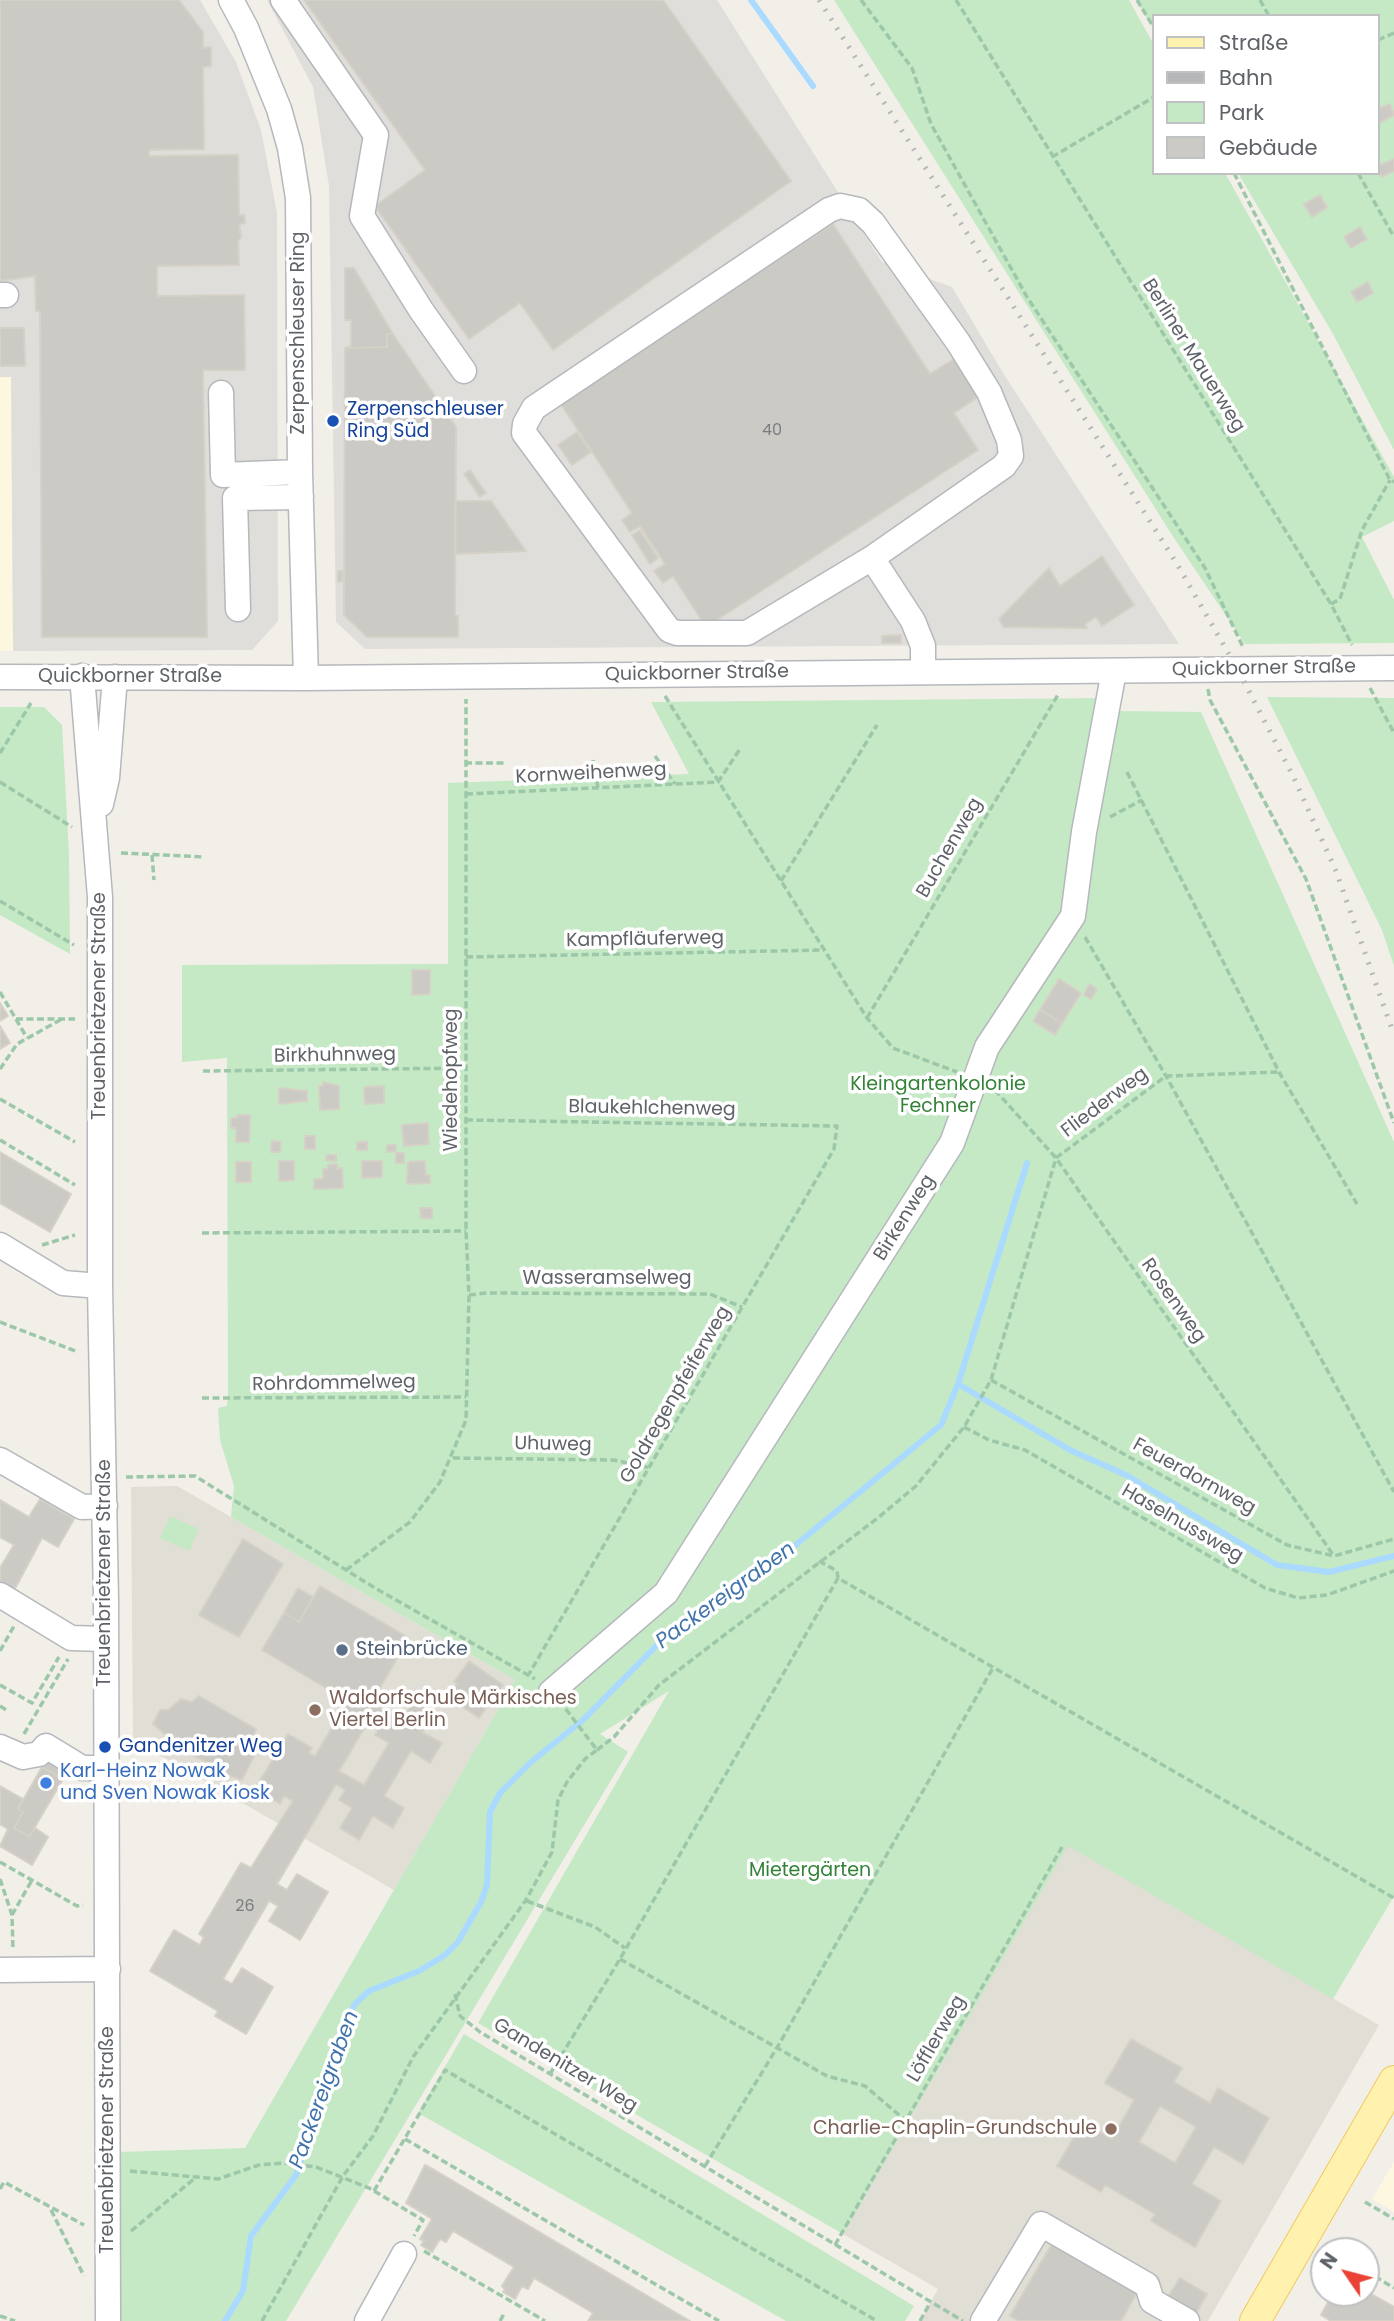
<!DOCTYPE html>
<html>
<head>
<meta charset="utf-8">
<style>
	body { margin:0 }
	#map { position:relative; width:1394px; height:2321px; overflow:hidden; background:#f1efe8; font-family:Poppins,sans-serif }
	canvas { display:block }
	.legend { position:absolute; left:1152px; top:14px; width:228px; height:161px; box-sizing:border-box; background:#fff; border:2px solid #bfc1c3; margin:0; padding:9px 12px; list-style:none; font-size:21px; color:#5f6368 }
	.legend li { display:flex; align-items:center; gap:14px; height:35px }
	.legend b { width:35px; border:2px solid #bfc1c3 }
	.north { position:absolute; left:1310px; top:2237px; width:70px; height:70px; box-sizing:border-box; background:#fff; border:2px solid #bfc1c3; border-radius:50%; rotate:305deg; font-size:19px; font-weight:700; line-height:28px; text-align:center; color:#5f6368 }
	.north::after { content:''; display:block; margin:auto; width:24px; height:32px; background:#ea4335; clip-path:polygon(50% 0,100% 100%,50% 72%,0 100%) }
</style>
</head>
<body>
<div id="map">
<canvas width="1394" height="2321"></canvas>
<ul class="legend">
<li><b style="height:9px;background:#fff2af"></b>Straße</li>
<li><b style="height:9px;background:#b6b7b8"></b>Bahn</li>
<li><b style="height:19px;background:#c5e8c5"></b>Park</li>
<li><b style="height:19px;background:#cccac5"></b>Gebäude</li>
</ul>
<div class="north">N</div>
</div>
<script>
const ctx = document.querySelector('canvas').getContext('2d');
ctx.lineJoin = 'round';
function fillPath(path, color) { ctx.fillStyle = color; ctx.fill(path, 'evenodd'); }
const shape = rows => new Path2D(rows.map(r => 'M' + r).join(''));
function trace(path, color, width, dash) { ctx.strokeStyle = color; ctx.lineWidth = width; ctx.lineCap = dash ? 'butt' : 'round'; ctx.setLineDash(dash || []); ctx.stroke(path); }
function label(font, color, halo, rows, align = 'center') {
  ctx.font = font + ' Poppins,sans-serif'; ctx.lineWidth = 7; ctx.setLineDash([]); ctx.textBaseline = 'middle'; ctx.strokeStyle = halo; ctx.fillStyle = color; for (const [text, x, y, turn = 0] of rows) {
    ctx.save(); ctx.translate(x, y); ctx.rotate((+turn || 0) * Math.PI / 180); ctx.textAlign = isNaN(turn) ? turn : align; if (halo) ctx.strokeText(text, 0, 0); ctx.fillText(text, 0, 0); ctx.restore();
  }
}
fillPath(shape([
	[11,376,13,651,0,651,0,377],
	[1394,2162,1394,2212,1372,2199]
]), '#fef7e0');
fillPath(shape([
	[0,0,200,0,236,62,261,130,277,213,278,621,252,650,13,651,11,377,0,377],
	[267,0,717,0,882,262,952,287,1003,373,1179,644,365,649,336,622,329,186,313,87]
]), '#e0deda');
fillPath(shape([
	[177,1486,515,1680,394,1890,133,1740,131,1487],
	[1068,1845,1379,2025,1208,2321,920,2321,938,2289,843,2234]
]), '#e1ded6');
fillPath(shape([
	[834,0,1129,0,1154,45,1154,173,1225,173,1394,477,1394,521,1362,537,1394,600,1394,643,1245,644,1174,538],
	[1136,0,1394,0,1394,450,1333,334,1238,173,1378,173,1378,16,1154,16,1154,30],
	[1267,697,1394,698,1394,966,1382,930],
	[1111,698,1115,711,1201,712,1394,1142,1394,1896,1333,1999,1068,1846,843,2234,478,2023,669,1691,600,1734,628,1752,286,2321,121,2321,118,2152,245,2148,515,1680,231,1517,234,1486,220,1440,218,1408,227,1406,228,1393,227,1058,182,1062,182,965,448,964,448,783,689,774,651,702],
	[0,707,44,707,62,725,69,855,70,954,0,915],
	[170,1516,199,1529,189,1551,160,1538],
	[464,2034,914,2306,905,2321,786,2321,418,2113]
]), '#c5e8c5');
trace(shape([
	[751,0,813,86],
	[958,1384,1070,1450,1126,1475,1277,1565,1329,1572,1394,1556],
	[225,2321,243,2291,251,2236,296,2175,344,2026,355,2004,369,1991,419,1971,445,1955,458,1942,481,1902,487,1885,490,1812,500,1793,531,1762,583,1720,663,1639,775,1562,941,1425,958,1384,1027,1163]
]), '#aadaff', 6);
const building = shape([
	[0,0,179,0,203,32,203,48,211,47,211,66,203,67,204,149,149,150,149,156,238,155,239,215,244,215,245,223,239,224,241,237,238,241,239,265,157,266,157,296,244,295,245,370,203,370,207,637,42,637,40,311,36,311,35,276,0,281,0,0],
	[304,0,663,0,791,181,553,350,520,303,469,339,375,206,425,170,304,0],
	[1390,104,1394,115,1379,123,1378,109,1390,104],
	[1394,159,1394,171,1381,177,1378,166,1394,159],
	[1320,195,1327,207,1312,217,1304,204,1320,195],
	[833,224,930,374,957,357,981,395,954,413,978,450,706,627,673,576,663,583,654,571,665,564,640,526,630,532,622,520,632,513,559,401,833,224],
	[1360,227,1367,239,1351,248,1344,237,1360,227],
	[345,268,354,268,393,334,387,334,387,347,345,348,351,346,351,320,345,320,345,268],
	[1368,282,1373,293,1357,302,1351,292,1368,282],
	[0,328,24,328,25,366,0,366,0,328],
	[387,334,393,334,456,427,455,616,458,616,458,637,367,637,344,615,345,348,387,347,387,334],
	[577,432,591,452,572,465,558,445,577,432],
	[470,470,486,493,480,497,464,474,470,470],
	[455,501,491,501,526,551,455,554,455,501],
	[640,530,658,558,650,564,632,535,640,530],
	[1102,556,1134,605,1102,626,1096,617,1085,624,1087,628,1004,627,999,619,1049,568,1060,586,1102,556],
	[338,571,342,571,342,581,338,582,338,571],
	[901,635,901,643,882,643,882,636,901,635],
	[412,970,430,970,430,994,412,995,412,970],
	[1059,979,1081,993,1062,1023,1040,1010,1059,979],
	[1089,984,1097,989,1091,999,1084,995,1089,984],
	[0,1003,8,1016,0,1021,0,1003],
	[1040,1010,1062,1023,1055,1035,1033,1021,1040,1010],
	[0,1026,10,1043,0,1049,0,1026],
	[323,1082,339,1086,339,1109,320,1110,319,1086,323,1086,323,1082],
	[384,1086,384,1103,365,1104,364,1087,384,1086],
	[279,1088,307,1091,307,1101,279,1104,279,1088],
	[237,1115,250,1115,249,1142,236,1142,236,1128,231,1128,231,1118,237,1118,237,1115],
	[428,1123,429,1144,404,1146,402,1125,428,1123],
	[305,1136,315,1136,315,1149,305,1149,305,1136],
	[272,1141,281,1142,280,1152,271,1152,272,1141],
	[357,1142,367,1142,367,1150,357,1150,357,1142],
	[387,1145,396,1145,396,1151,387,1152,387,1145],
	[0,1152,71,1194,50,1232,0,1203,0,1152],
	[396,1153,404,1153,404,1163,396,1163,396,1153],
	[327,1155,336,1155,336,1161,326,1160,327,1155],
	[279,1161,294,1161,294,1180,279,1181,279,1161],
	[362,1161,382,1161,382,1177,362,1178,362,1161],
	[425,1161,426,1175,430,1175,430,1183,407,1184,408,1162,425,1161],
	[236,1162,251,1162,251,1182,236,1182,236,1162],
	[337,1164,337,1169,342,1168,343,1188,314,1189,314,1179,323,1179,323,1169,328,1169,328,1165,337,1164],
	[420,1208,432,1208,432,1218,421,1218,420,1208],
	[40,1499,74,1519,58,1547,42,1538,11,1596,0,1589,0,1568,14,1545,0,1537,0,1500,29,1517,40,1499],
	[243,1539,283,1564,239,1637,199,1615,243,1539],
	[320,1586,409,1638,371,1703,402,1721,416,1696,430,1704,425,1710,432,1714,422,1732,442,1743,430,1763,411,1751,384,1796,404,1808,393,1828,373,1816,359,1840,340,1828,352,1808,339,1800,345,1790,336,1784,277,1884,287,1890,297,1874,328,1892,300,1940,269,1921,278,1906,269,1901,223,1979,232,1984,242,1968,273,1987,246,2034,215,2016,218,2011,150,1971,174,1930,200,1945,204,1937,199,1934,241,1863,251,1868,293,1801,284,1796,280,1804,255,1789,288,1734,312,1748,309,1753,315,1756,348,1701,262,1650,284,1613,299,1622,320,1586],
	[371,1717,382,1724,375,1735,389,1743,364,1785,339,1771,371,1717],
	[298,1588,313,1597,299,1622,284,1613,298,1588],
	[469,1661,503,1685,479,1718,448,1697,457,1684,454,1682,469,1661],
	[199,1696,256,1729,253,1738,257,1750,242,1780,223,1773,222,1770,169,1743,168,1737,153,1724,160,1710,168,1710,181,1699,192,1702,199,1696],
	[47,1758,68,1771,63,1779,42,1767,47,1758],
	[42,1767,63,1779,29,1837,14,1828,23,1812,18,1809,42,1767],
	[0,1786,23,1799,18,1809,23,1812,14,1828,29,1837,35,1828,48,1837,32,1865,0,1846,8,1829,0,1824,0,1786],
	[1131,2039,1182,2068,1174,2082,1210,2103,1218,2088,1269,2118,1243,2164,1214,2147,1192,2184,1221,2201,1195,2247,1151,2221,1155,2214,1105,2185,1101,2192,1057,2166,1083,2122,1112,2139,1134,2100,1105,2083,1131,2039],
	[1160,2106,1196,2127,1175,2163,1139,2142,1160,2106],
	[425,2165,436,2171,690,2321,588,2321,593,2313,534,2278,528,2289,522,2286,515,2299,503,2292,505,2289,502,2286,514,2267,453,2231,446,2242,440,2239,432,2252,421,2245,424,2241,420,2239,432,2219,406,2203,425,2165],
	[1054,2240,1139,2289,1121,2321,1019,2321,1010,2316,1054,2240],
	[1180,2278,1207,2294,1194,2317,1166,2300,1180,2278],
	[1366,2291,1394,2307,1394,2321,1331,2321,1321,2315,1333,2293,1366,2291]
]);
fillPath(building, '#cccac5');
trace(building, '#d6d1c6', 2);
const minor = shape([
	[231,0,246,28,279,109,290,148,298,198,300,472,306,678],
	[283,0,376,135,362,216,421,310,464,371],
	[0,295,6,295],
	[221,393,223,475,300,472],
	[872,558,747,633,677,633,669,630,524,433,525,424,534,408,829,210,840,206,859,210,873,223,958,342,989,392,1009,440,1011,456,1004,466,872,558,913,621,923,646,923,671],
	[238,609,235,498,301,497],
	[82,676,100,897,100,1286,106,1600,108,2321],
	[0,677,306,678,1394,668],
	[101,804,107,778,115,677],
	[0,1245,63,1283,100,1286],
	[0,1460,82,1507,105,1506],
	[0,1595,71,1638,105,1639],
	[551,1692,666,1593,952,1143,987,1047,1073,916,1084,832,1114,671],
	[0,1747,23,1757,39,1754,46,1746,82,1768,105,1768],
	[0,1970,108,1969],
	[367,2321,404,2254],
	[983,2321,1041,2224,1147,2285,1152,2301,1187,2321]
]);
const major = shape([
	[1255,2321,1394,2081]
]);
trace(minor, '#b5b8bc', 27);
trace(major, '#f2c960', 32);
trace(shape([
	[861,0,912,68,931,124,1027,297,1205,568,1243,647],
	[956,0,1331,604,1352,645],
	[1137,0,1154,28],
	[1260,0,1269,16],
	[1378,40,1394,33],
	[1052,157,1154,97],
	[1234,173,1390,480,1394,482],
	[1358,173,1394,237],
	[1331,604,1340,599,1362,530,1390,480],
	[1370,688,1394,733],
	[1208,689,1210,700,1306,879,1394,1123],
	[665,696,867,1018,893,1048,957,1072],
	[0,753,31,703],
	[655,756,675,784],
	[593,760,598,788],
	[465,763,506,763],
	[1127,772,1279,1072,1357,1204],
	[0,782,72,827],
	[466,794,718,782,740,749],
	[1110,817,1142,800],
	[121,853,204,857],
	[152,855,154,880],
	[781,881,877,725],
	[0,901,74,945],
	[1085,937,1166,1076,1394,1492],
	[466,957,824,950],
	[0,992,27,1038],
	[867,1018,1059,693],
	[16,1019,75,1019],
	[0,1069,17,1044,62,1019],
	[203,1071,468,1068],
	[995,1090,1056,1158,1334,1556],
	[0,1099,75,1142],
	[466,1120,837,1126,834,1149,529,1674],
	[0,1140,75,1185],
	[202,1233,466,1231],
	[42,1245,75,1235],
	[469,1295,486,1293,710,1294,742,1307],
	[0,1322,78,1352],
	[991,1380,1287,1545,1334,1556,1394,1539],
	[202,1398,466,1397],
	[964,1427,989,1440,1025,1450,1265,1588,1298,1598,1327,1595,1394,1571],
	[453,1458,614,1460,651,1468],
	[126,1477,195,1476,375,1588,535,1679],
	[819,1561,837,1571,838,1578,1394,1898],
	[346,1570,410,1522,440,1482,466,1420,469,1295,466,1231,466,699],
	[0,1651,14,1626],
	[0,1685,32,1703,59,1657],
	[0,1706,8,1711],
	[24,1734,68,1659],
	[597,1750,614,1737,659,1685,879,1517,916,1486,964,1427,991,1380,1056,1158,1166,1076,1279,1072],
	[0,1862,77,1906,83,1905],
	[0,1879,12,1915,13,1950],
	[527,1901,595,1927,625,1948],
	[12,1915,32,1880],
	[620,1959,827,2076,865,2086,905,2120],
	[455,1994,460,2016,480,2032,963,2321],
	[550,2074,620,1959,838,1578],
	[405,2139,719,2321],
	[705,2166,778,2046,994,1666],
	[130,2171,218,2179,259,2165,283,2163,316,2167,369,2188,423,2220,414,2236],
	[0,2189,4,2182,84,2225],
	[374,2191,445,2070,877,2321],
	[1365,2202,1394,2219],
	[51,2210,84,2276],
	[131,2231,194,2179],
	[835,2245,1062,1847],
	[424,2251,545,2321],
	[1366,2271,1394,2288],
	[0,2316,15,2321],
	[262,2321,343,2176,373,2136,413,2057,526,1900,552,1852,558,1800,567,1782,585,1759,597,1750,565,1708],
	[500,2321,505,2312],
	[920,2321,930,2303]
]), '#9cc7a9', 3.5, [7, 3.5]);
trace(minor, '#fff', 24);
trace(major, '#fff2af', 30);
trace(shape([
	[819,0,1177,564,1238,670,1293,776,1336,871,1394,1035]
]), '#b6b7b8', 5, [2, 9]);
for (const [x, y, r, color] of [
	[333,421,7,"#1a4fb4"],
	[342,1650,7,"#5c6f8a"],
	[315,1710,7,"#8d6e63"],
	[105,1747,7,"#1a4fb4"],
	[46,1783,7,"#3f7fe0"],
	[1111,2129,7,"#8d6e63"]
]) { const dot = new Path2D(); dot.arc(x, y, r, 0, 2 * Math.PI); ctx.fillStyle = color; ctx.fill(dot); trace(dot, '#fff', 2.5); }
label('16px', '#7a7d7f', null, [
	["40",772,431],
	["26",245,1907]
]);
label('19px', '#5f6368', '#fff', [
	["Zerpenschleuser Ring",299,333,-90],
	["Berliner Mauerweg",1193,356,58],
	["Quickborner Straße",1264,669,-1],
	["Quickborner Straße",697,674,-1],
	["Quickborner Straße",130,677],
	["Kornweihenweg",591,774,-3],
	["Buchenweg",950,848,-60],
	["Kampfläuferweg",645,940,-1],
	["Treuenbrietzener Straße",100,1006,-90],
	["Birkhuhnweg",335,1056,-1],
	["Wiedehopfweg",452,1080,-90],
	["Fliederweg",1105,1103,-37],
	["Blaukehlchenweg",652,1109,1],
	["Birkenweg",905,1218,-58],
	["Wasseramselweg",607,1279],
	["Rosenweg",1173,1301,55],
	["Rohrdommelweg",334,1384,-1],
	["Goldregenpfeiferweg",676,1395,-60],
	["Uhuweg",553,1445,1],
	["Feuerdornweg",1194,1477,29],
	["Haselnussweg",1182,1524,30],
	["Treuenbrietzener Straße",105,1573,-90],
	["Löfflerweg",937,2039,-60],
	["Gandenitzer Weg",565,2066,31],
	["Treuenbrietzener Straße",108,2140,-90]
]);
label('19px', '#164399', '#fff', [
	["Zerpenschleuser",347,410],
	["Ring Süd",347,432],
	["Gandenitzer Weg",119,1747]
], 'left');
label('19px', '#348238', '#fff', [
	["Kleingartenkolonie",938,1085],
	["Fechner",938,1107],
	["Mietergärten",810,1871]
]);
label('19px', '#4e5e75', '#fff', [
	["Steinbrücke",356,1650]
], 'left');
label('19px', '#785e54', '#fff', [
	["Waldorfschule Märkisches",329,1699],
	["Viertel Berlin",329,1721],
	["Charlie-Chaplin-Grundschule",1097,2129,"right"]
], 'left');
label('19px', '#366cbe', '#fff', [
	["Karl-Heinz Nowak",60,1772],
	["und Sven Nowak Kiosk",60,1794]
], 'left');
label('italic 21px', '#4174aa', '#fff', [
	["Packereigraben",726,1596,-36],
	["Packereigraben",325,2090,-70]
]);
</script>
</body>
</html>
